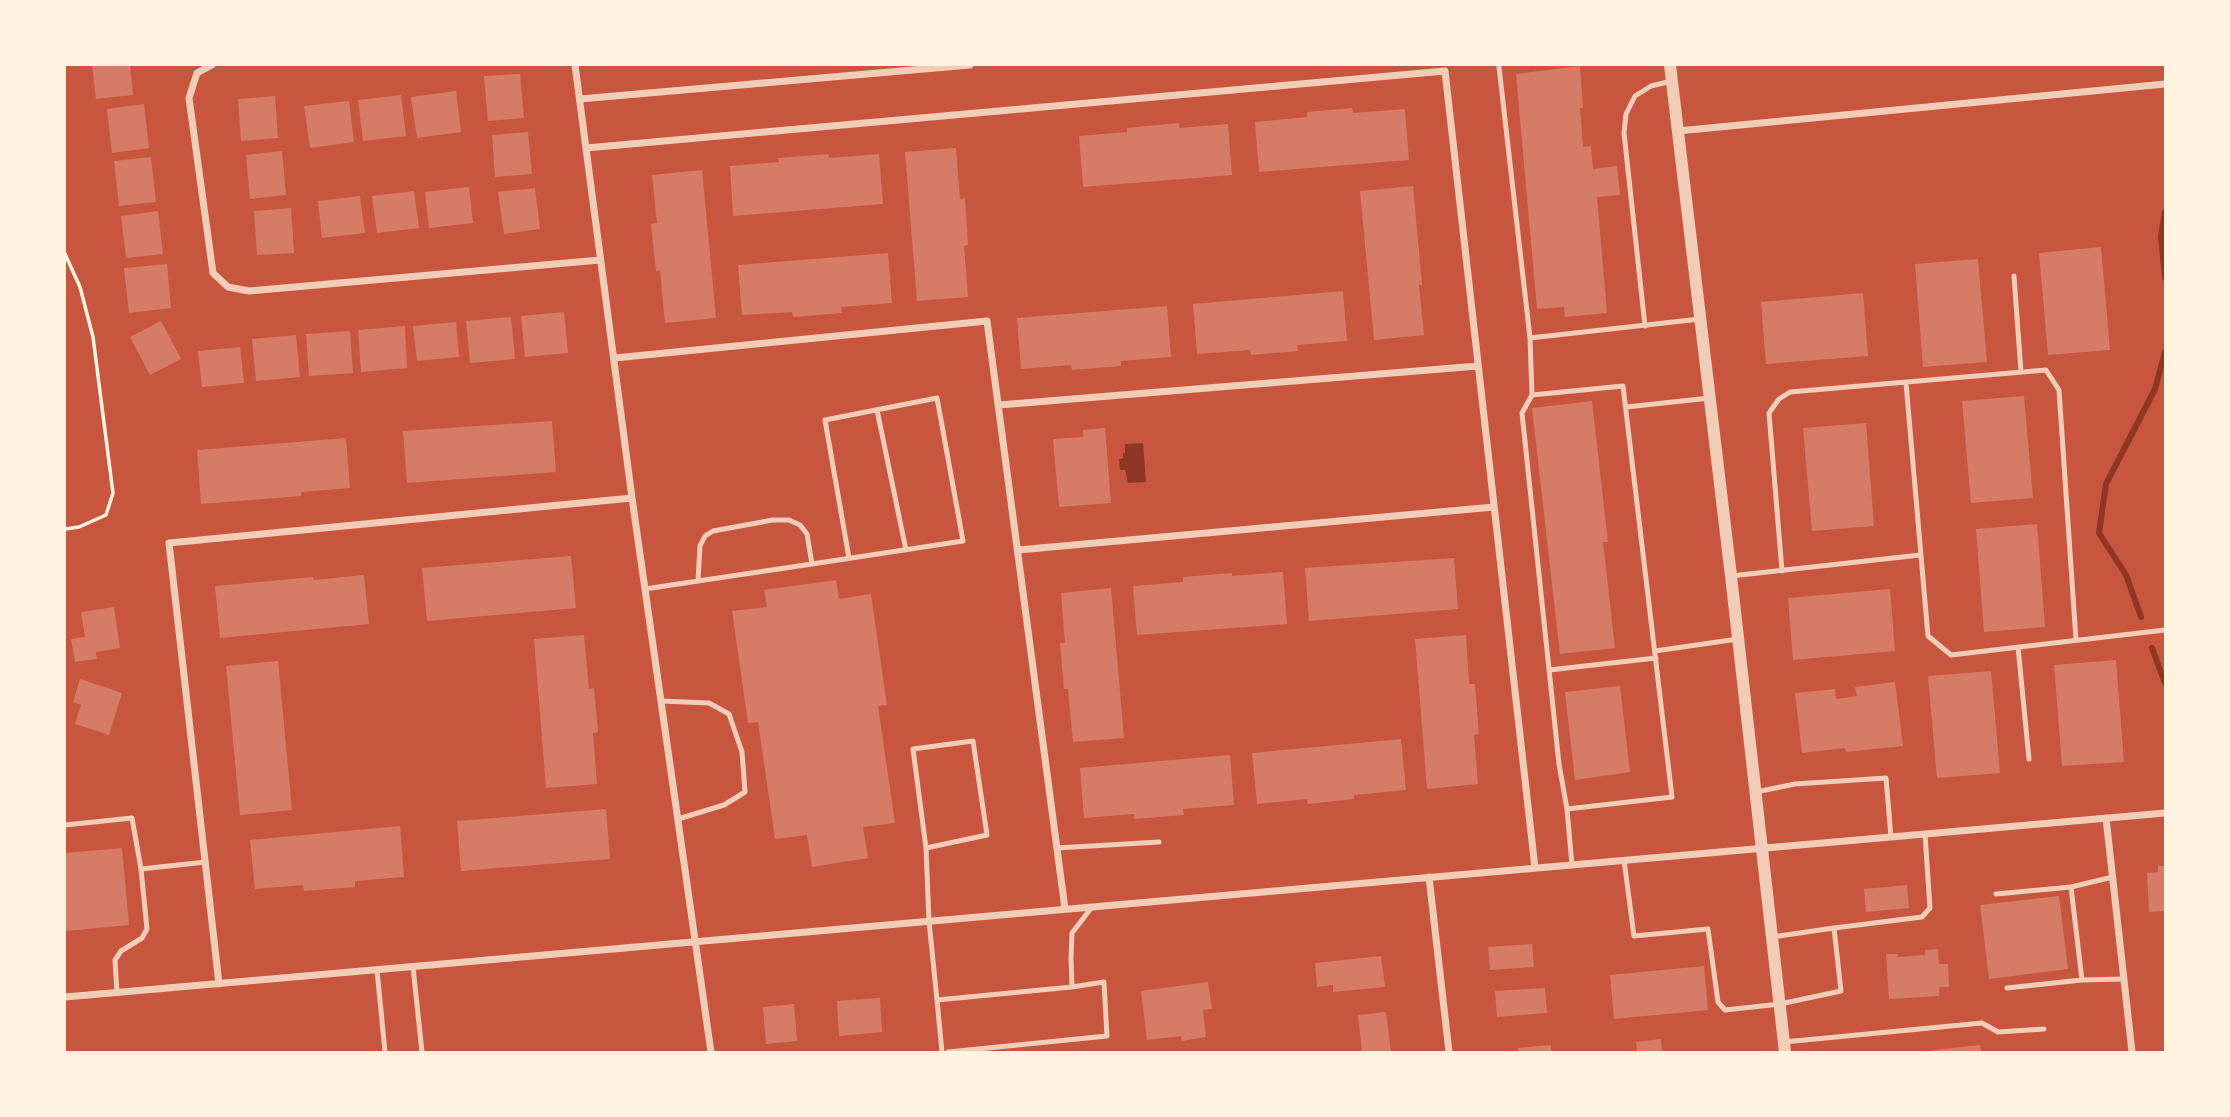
<!DOCTYPE html>
<html>
<head>
<meta charset="utf-8">
<style>
	body { margin:0 }
	#map { position:relative; width:2230px; height:1117px; overflow:hidden; background:#c8553d; font-family:"Fira Sans",sans-serif }
	canvas { display:block }
	.frame { position:absolute; inset:0; border:66px solid #fff3e0; pointer-events:none }
</style>
</head>
<body>
<div id="map">
<canvas width="2230" height="1117"></canvas>
<div class="frame"></div>
</div>
<script>
const ctx = document.querySelector('canvas').getContext('2d');
ctx.lineJoin = 'round';
function fillPath(path, color) { ctx.fillStyle = color; ctx.fill(path, 'evenodd'); }
const shape = rows => new Path2D(rows.map(r => 'M' + r).join(''));
function trace(path, color, width, dash) { ctx.strokeStyle = color; ctx.lineWidth = width; ctx.lineCap = dash ? 'butt' : 'round'; ctx.setLineDash(dash || []); ctx.stroke(path); }
fillPath(shape([
	[1143,443,1146,482,1128,483,1125,470,1120,470,1119,459,1123,458,1123,453,1125,453,1125,444]
]), '#8f3625');
trace(shape([
	[2165,212,2161,236,2165,278],
	[2141,617,2126,575,2099,533,2106,484,2155,389,2165,352],
	[2152,648,2165,683]
]), '#8f3625', 6);
fillPath(shape([
	[92,65,130,65,133,95,96,99],
	[1580,66,1583,108,1580,108,1583,147,1591,146,1593,169,1617,166,1620,195,1597,197,1607,313,1565,317,1564,307,1537,309,1516,74],
	[520,74,524,118,488,121,484,76],
	[456,91,461,132,417,138,411,97],
	[401,95,406,136,363,141,358,100],
	[275,96,278,138,241,141,238,99],
	[349,101,354,142,310,148,304,106],
	[144,104,149,148,112,153,107,109],
	[1352,108,1353,113,1405,109,1409,160,1259,172,1255,122,1307,117,1307,112],
	[1179,123,1179,128,1228,124,1232,175,1083,187,1079,136,1127,132,1127,128],
	[528,132,532,174,495,177,492,135],
	[956,148,960,199,965,198,968,245,964,246,968,297,917,301,905,152],
	[282,151,286,195,250,199,246,155],
	[829,154,829,158,879,154,883,204,733,216,730,166,779,162,778,158],
	[151,157,156,202,119,206,114,161],
	[702,170,716,318,665,323,660,270,656,271,651,224,657,223,652,175],
	[1413,186,1422,285,1419,285,1424,335,1374,340,1360,191],
	[469,187,473,223,429,228,425,192],
	[535,188,540,229,504,234,498,192],
	[414,191,419,228,377,233,372,196],
	[360,196,365,233,322,238,318,201],
	[291,208,294,253,257,255,254,211],
	[158,211,163,254,126,258,121,216],
	[2101,247,2110,350,2048,355,2039,253],
	[888,253,892,303,841,307,842,313,793,317,792,312,742,315,738,265],
	[1978,259,1987,362,1923,367,1915,264],
	[167,264,171,308,129,313,124,268],
	[1343,291,1347,341,1297,345,1298,351,1251,355,1250,350,1197,354,1193,304],
	[1863,293,1868,356,1766,364,1761,302],
	[1167,306,1171,357,1121,361,1121,366,1072,370,1071,365,1021,369,1017,318],
	[564,312,568,353,525,357,521,316],
	[511,317,515,359,470,363,466,321],
	[161,321,181,359,150,375,130,337],
	[456,322,459,357,417,361,413,326],
	[405,326,407,368,361,372,358,330],
	[350,331,353,373,309,376,306,334],
	[296,335,300,377,256,381,252,339],
	[240,347,244,383,202,387,198,351],
	[2024,396,2033,498,1971,503,1962,401],
	[1592,401,1608,542,1603,542,1615,648,1560,654,1532,408],
	[552,421,556,472,407,483,403,431],
	[1866,423,1874,526,1812,531,1803,428],
	[1105,428,1111,503,1059,507,1053,439,1083,437,1083,430],
	[346,438,350,488,301,492,301,496,201,504,197,450],
	[2037,524,2045,627,1984,632,1976,529],
	[571,556,576,608,427,621,422,568],
	[1454,558,1458,609,1309,621,1305,568],
	[1283,572,1287,624,1137,635,1133,586,1183,582,1183,577,1232,573,1232,576],
	[364,575,369,624,220,638,215,586,313,577,314,580],
	[836,580,839,599,871,594,887,705,878,706,895,823,863,827,868,858,812,867,807,835,775,839,758,722,748,723,732,611,767,607,764,590],
	[1111,588,1124,738,1073,742,1068,689,1064,689,1060,643,1065,643,1061,593],
	[1890,589,1895,651,1793,660,1788,598],
	[114,607,120,648,96,652,97,659,75,662,71,639,85,637,81,612],
	[584,635,589,689,594,688,598,732,593,733,597,784,546,788,534,639],
	[1466,635,1469,684,1475,684,1479,734,1474,735,1478,784,1427,789,1415,639],
	[2116,660,2124,762,2062,766,2054,665],
	[278,661,292,810,240,815,226,666],
	[1991,671,2000,773,1937,778,1928,676],
	[80,679,122,693,109,735,75,724,81,705,73,702],
	[1895,682,1903,746,1846,752,1845,748,1802,753,1795,693,1835,689,1836,699,1857,696,1855,687],
	[1620,686,1630,772,1575,780,1565,692],
	[1401,739,1406,790,1354,795,1354,799,1308,804,1307,799,1257,804,1252,753],
	[1230,755,1234,805,1183,809,1184,815,1134,819,1134,814,1084,818,1080,768],
	[606,809,610,859,461,871,457,821],
	[400,826,404,877,355,881,355,887,304,891,303,885,255,889,250,840],
	[122,848,129,925,65,931,65,853],
	[2158,866,2165,866,2165,911,2149,912,2147,873,2158,872],
	[1907,885,1909,908,1866,912,1864,889],
	[2059,896,2068,969,1989,979,1980,905],
	[1532,944,1534,967,1490,970,1488,947],
	[1938,949,1939,964,1948,964,1949,987,1939,987,1939,996,1889,999,1886,954,1898,954,1898,957,1925,955,1925,950],
	[1381,956,1385,987,1333,992,1333,985,1317,987,1315,963],
	[1704,966,1708,1010,1614,1019,1610,975],
	[1208,982,1212,1009,1203,1010,1206,1037,1182,1041,1181,1036,1147,1040,1141,991],
	[1545,988,1547,1013,1497,1017,1495,991],
	[880,998,882,1032,839,1036,837,1001],
	[794,1004,797,1041,766,1044,763,1007],
	[1386,1012,1391,1052,1362,1052,1358,1015],
	[1661,1039,1662,1052,1637,1052,1636,1042],
	[1551,1045,1551,1052,1518,1052,1518,1048],
	[1980,1045,1981,1052,1935,1052,1935,1050]
]), '#d67c66');
trace(shape([
	[65,254,80,287,93,337,113,493,106,515,79,527,65,529]
]), '#fff3e0', 3.5);
trace(shape([
	[1499,67,1530,338],
	[2014,276,2021,372],
	[1645,326,1624,133,1626,114,1635,96,1651,86,1672,81],
	[1906,383,1928,636,1951,655,2165,630],
	[1532,395,1522,413,1559,764,1567,809],
	[1626,407,1710,398],
	[877,410,906,550],
	[1782,571,1769,413,1779,399,1790,392,2046,370,2059,390,2076,640],
	[1731,576,1920,555],
	[698,581,700,546,705,536,713,531,773,520,789,520,800,525,807,534,812,564],
	[645,589,698,581,812,564,963,541,937,398,825,420,849,558],
	[2018,647,2029,759],
	[1655,651,1738,639],
	[1549,670,1656,658],
	[661,701,709,703,729,714,742,752,745,792,724,805,678,819],
	[1756,792,1795,784,1886,778,1891,837],
	[65,825,132,818,141,869,206,862],
	[926,848,987,835,973,741,913,749,926,848,929,921,937,1000,1072,987,1071,959,1072,933,1092,907],
	[1057,848,1159,842],
	[1624,860,1634,936,1708,929,1718,1002,1725,1010,1780,1004,1841,991,1834,928,1922,917,1930,908,1925,834],
	[1572,865,1567,809,1672,797,1623,386,1532,395,1530,338,1700,319],
	[2113,877,2071,887,2082,980,2124,979],
	[1996,894,2071,887],
	[1772,937,1834,928],
	[413,967,422,1052],
	[377,970,385,1052],
	[2007,988,2082,980],
	[117,993,115,960,121,951,142,938,147,929,141,869],
	[937,1000,942,1052],
	[1784,1042,1982,1023,1998,1032,2044,1029],
	[948,1052,1107,1036,1104,982,1072,987]
]), '#f1ccb7', 5);
trace(shape([
	[212,65,197,73,189,98,213,273,228,287,249,291,600,260],
	[575,65,632,498,711,1052],
	[580,99,970,65],
	[1678,131,2165,84],
	[586,148,1445,71,1535,868],
	[615,358,987,321,1065,909],
	[999,405,1478,366],
	[1018,550,1494,507],
	[2106,818,2132,1052],
	[1429,877,1449,1052],
	[219,984,169,543,632,498],
	[65,997,2165,813]
]), '#f1ccb7', 7);
trace(shape([
	[1670,65,1731,576,1785,1052]
]), '#f1ccb7', 12);
</script>
</body>
</html>
